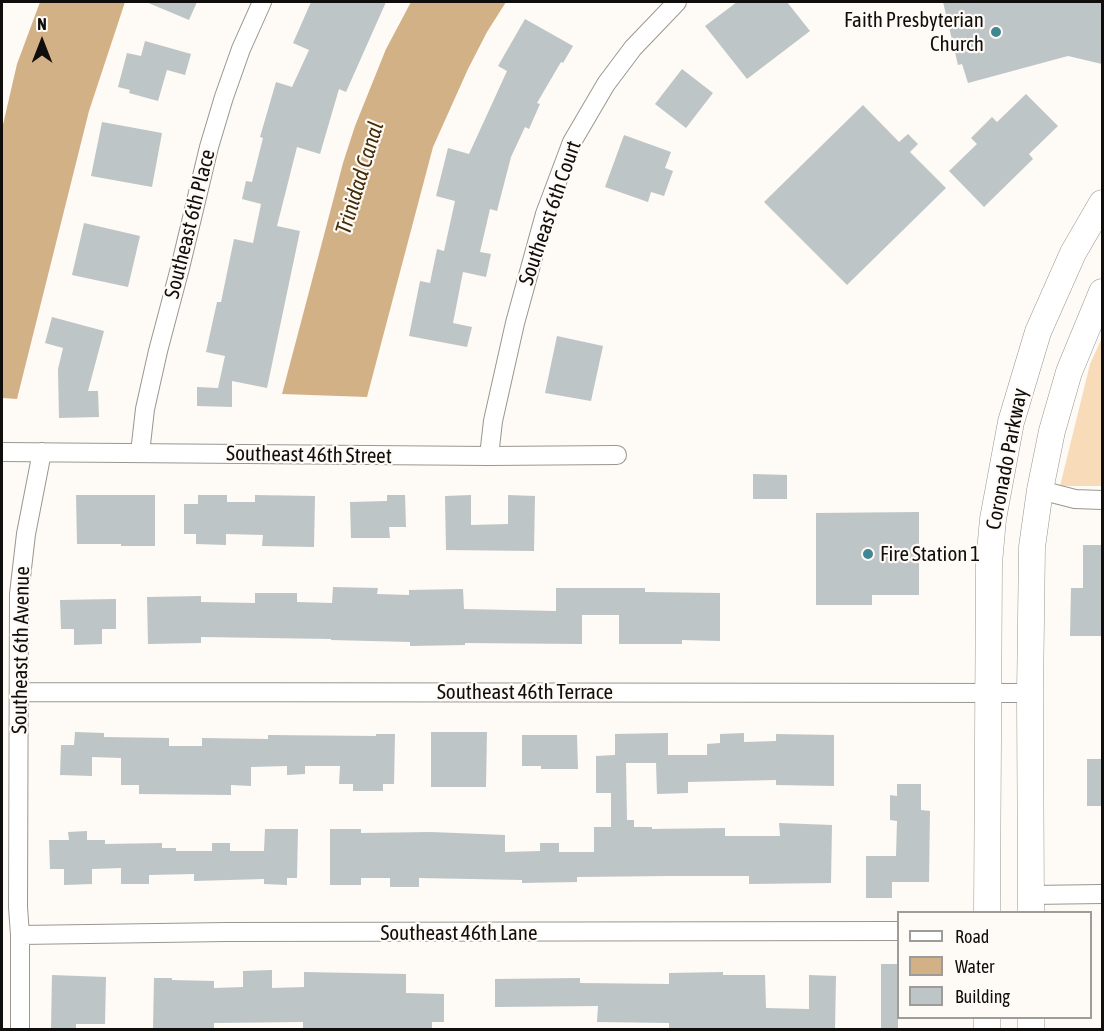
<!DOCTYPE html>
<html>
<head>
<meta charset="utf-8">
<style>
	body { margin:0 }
	#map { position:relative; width:1104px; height:1031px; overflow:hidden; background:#fefaf5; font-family:"Asap Condensed",sans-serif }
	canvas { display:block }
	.frame { position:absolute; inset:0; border:3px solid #0f0e0c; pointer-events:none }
	.legend { position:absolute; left:897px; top:911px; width:195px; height:108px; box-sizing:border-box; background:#fefaf5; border:2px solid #9e9c98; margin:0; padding:8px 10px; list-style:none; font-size:18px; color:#0f0e0c }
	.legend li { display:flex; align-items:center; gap:12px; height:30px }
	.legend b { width:30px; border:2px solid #9e9c98 }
	.north { position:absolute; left:12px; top:12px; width:60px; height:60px; -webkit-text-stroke:4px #fefaf5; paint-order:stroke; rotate:0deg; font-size:16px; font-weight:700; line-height:24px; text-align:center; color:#0f0e0c }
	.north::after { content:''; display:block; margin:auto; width:21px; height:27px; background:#0f0e0c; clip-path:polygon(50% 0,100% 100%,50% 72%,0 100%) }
</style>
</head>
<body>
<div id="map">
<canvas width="1104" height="1031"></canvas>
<div class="frame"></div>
<ul class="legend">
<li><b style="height:8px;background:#fff"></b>Road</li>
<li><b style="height:16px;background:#d3b186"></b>Water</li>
<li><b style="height:16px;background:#bec5c6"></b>Building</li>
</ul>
<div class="north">N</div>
</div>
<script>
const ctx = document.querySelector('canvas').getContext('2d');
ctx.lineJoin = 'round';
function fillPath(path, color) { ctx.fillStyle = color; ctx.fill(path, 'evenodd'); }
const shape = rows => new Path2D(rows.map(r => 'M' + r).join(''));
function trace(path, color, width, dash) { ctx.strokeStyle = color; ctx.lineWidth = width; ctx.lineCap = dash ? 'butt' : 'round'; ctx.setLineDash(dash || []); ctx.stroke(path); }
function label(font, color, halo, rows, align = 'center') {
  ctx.font = font + ' "Asap Condensed",sans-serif'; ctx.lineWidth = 4.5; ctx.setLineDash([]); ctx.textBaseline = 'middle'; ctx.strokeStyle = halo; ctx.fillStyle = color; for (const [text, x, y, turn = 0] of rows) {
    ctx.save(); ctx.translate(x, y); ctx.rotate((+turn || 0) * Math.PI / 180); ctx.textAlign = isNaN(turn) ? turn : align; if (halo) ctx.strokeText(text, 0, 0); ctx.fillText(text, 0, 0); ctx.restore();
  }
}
fillPath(shape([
	[1102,338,1102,486,1060,486,1090,364]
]), '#f8dcba');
fillPath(shape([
	[40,2,125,2,89,111,17,399,2,398,2,129,17,64],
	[411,2,506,2,487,32,468,69,433,147,367,397,282,394,343,163,355,126,386,49]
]), '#d3b186');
fillPath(shape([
	[146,2,197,2,189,20],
	[311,2,386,2,346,92,339,89,320,154,297,147,277,226,300,231,267,388,232,381,232,407,197,406,197,387,218,388,225,356,206,352,217,302,221,302,234,239,253,243,261,204,242,199,246,181,252,182,263,138,260,137,276,82,292,87,309,50,293,43],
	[737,2,787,2,810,31,747,79,705,26],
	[943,2,1102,2,1102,64,1068,56,968,83,962,64,958,65],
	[525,19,573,46,563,63,561,62,537,103,540,104,529,129,525,127,511,157,497,211,490,209,480,252,491,254,486,277,463,272,453,323,472,327,467,347,409,336,420,281,430,283,437,249,444,251,455,201,436,196,448,148,469,154,507,71,498,66],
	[145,41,191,54,185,75,167,70,158,101,129,93,130,90,118,87,127,53,141,56],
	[682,69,713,93,686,128,655,104],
	[1026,94,1058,126,1029,154,1033,159,984,207,949,171,977,144,971,138,992,117,997,122],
	[863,105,899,142,908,134,918,144,910,152,946,188,847,285,764,202],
	[102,122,162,133,152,187,91,176],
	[624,135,671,152,665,168,673,171,664,196,651,192,648,202,605,187],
	[84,223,140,236,128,287,72,275],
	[52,317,104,331,88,391,98,391,99,417,59,418,58,369,63,348,45,343],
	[557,336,603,346,591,401,545,393],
	[753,474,787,475,787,499,753,499],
	[76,495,155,495,155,546,121,546,121,544,77,544],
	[198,495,227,495,227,502,255,502,255,495,315,496,314,547,262,546,263,535,226,534,226,545,196,544,196,534,184,534,184,504,198,504],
	[387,495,405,495,406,527,389,527,390,538,351,538,350,502,387,501],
	[471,495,471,525,508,524,508,495,535,496,534,551,446,550,445,496],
	[919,512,919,595,872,595,872,605,816,605,816,513],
	[1083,545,1102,545,1102,636,1070,636,1071,588,1083,588],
	[333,587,378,588,377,594,409,595,409,590,463,589,464,609,556,611,556,588,645,588,645,592,720,593,720,641,682,640,682,644,619,644,619,615,582,615,582,644,465,643,465,645,410,646,410,642,331,640,331,639,201,637,201,643,148,644,147,597,201,596,201,602,255,603,255,593,297,593,297,602,332,603],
	[116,599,116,629,102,629,102,644,74,645,74,629,61,629,60,600],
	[75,732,104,733,104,737,169,738,169,746,202,746,202,738,268,739,268,735,376,736,376,734,395,734,394,784,383,784,383,791,353,791,353,784,339,784,340,766,305,766,305,774,287,775,287,766,251,767,251,786,231,785,231,795,139,794,139,785,121,785,121,758,92,757,92,776,60,775,61,745,74,745],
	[431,732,487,732,486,787,431,787],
	[668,733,668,755,707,755,707,744,720,743,720,734,744,733,744,742,776,741,776,734,834,735,834,786,776,785,776,780,688,782,688,793,657,794,656,763,626,763,627,820,634,820,634,827,652,827,652,829,725,828,725,836,780,836,779,823,832,825,831,883,749,884,749,876,668,876,577,877,577,882,522,883,522,880,419,878,419,887,390,887,390,878,361,878,361,885,330,885,330,829,361,829,361,833,431,832,505,835,505,852,540,851,540,843,559,843,559,852,594,852,594,827,611,827,611,793,596,793,596,756,615,755,615,734],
	[522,735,577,735,578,769,541,769,541,766,522,766],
	[1087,759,1102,759,1102,806,1087,806],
	[897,784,921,784,921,810,930,811,929,882,892,882,892,898,866,898,866,856,896,856,897,821,890,820,890,795,897,796],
	[265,829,298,829,297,878,287,878,287,885,264,884,264,879,194,881,194,874,149,875,149,884,121,884,121,868,92,869,92,884,64,885,64,869,50,869,49,840,69,840,68,832,87,831,87,840,105,840,105,844,162,843,162,848,176,848,176,851,212,851,212,843,230,843,230,851,264,851],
	[881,964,898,964,898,1029,881,1029],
	[272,970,272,988,304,987,304,972,406,974,406,993,444,994,444,1022,432,1022,432,1029,303,1028,303,1022,214,1023,214,1029,153,1029,154,978,172,978,172,980,214,981,214,988,243,987,243,971],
	[723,972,723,975,765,975,766,1008,809,1009,809,975,836,976,835,1029,669,1029,669,1023,597,1022,598,1006,495,1007,495,979,580,978,580,983,669,984,669,973],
	[52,975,106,977,105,1024,76,1024,76,1029,51,1029]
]), '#bec5c6');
const street = shape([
	[2,452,489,456,617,455],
	[140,453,145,409,158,351,180,268,209,147,224,97,241,49,262,2],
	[489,456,493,421,515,323,545,214,572,142,606,84,633,48,677,2],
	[1040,490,1075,499,1102,500],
	[20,692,1030,693],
	[1031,895,1102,894],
	[20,935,227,932,898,931],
	[20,1030,20,935,18,907,19,594,26,534,42,452]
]);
const secondary = shape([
	[987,912,989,563,993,519,1011,422,1038,332,1073,253,1102,203],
	[1031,912,1030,693,1032,547,1040,490,1052,431,1069,372,1102,292],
	[987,1018,987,1030],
	[1031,1018,1031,1030]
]);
trace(street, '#9a9792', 20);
trace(secondary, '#9a9792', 27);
trace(street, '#fff', 18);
trace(secondary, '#fff', 26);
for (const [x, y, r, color] of [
	[996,32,6,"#418693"],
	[868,554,6,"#418693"]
]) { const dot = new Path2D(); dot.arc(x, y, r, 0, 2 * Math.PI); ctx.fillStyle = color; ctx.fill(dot); trace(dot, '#fefaf5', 2); }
label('21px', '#0f0e0c', '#fefaf5', [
	["Faith Presbyterian",984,20],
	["Church",984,44],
	["Fire Station 1",880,554,"left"]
], 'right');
label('21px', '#0f0e0c', '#fefaf5', [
	["Southeast 6th Court",550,213,-71],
	["Southeast 6th Place",190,224,-76],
	["Southeast 46th Street",309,455,1],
	["Coronado Parkway",1007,459,-79],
	["Southeast 6th Avenue",21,650,-89],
	["Southeast 46th Terrace",525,692],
	["Southeast 46th Lane",459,933]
]);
label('italic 22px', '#442d09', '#fefaf5', [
	["Trinidad Canal",360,178,-73]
]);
</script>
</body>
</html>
